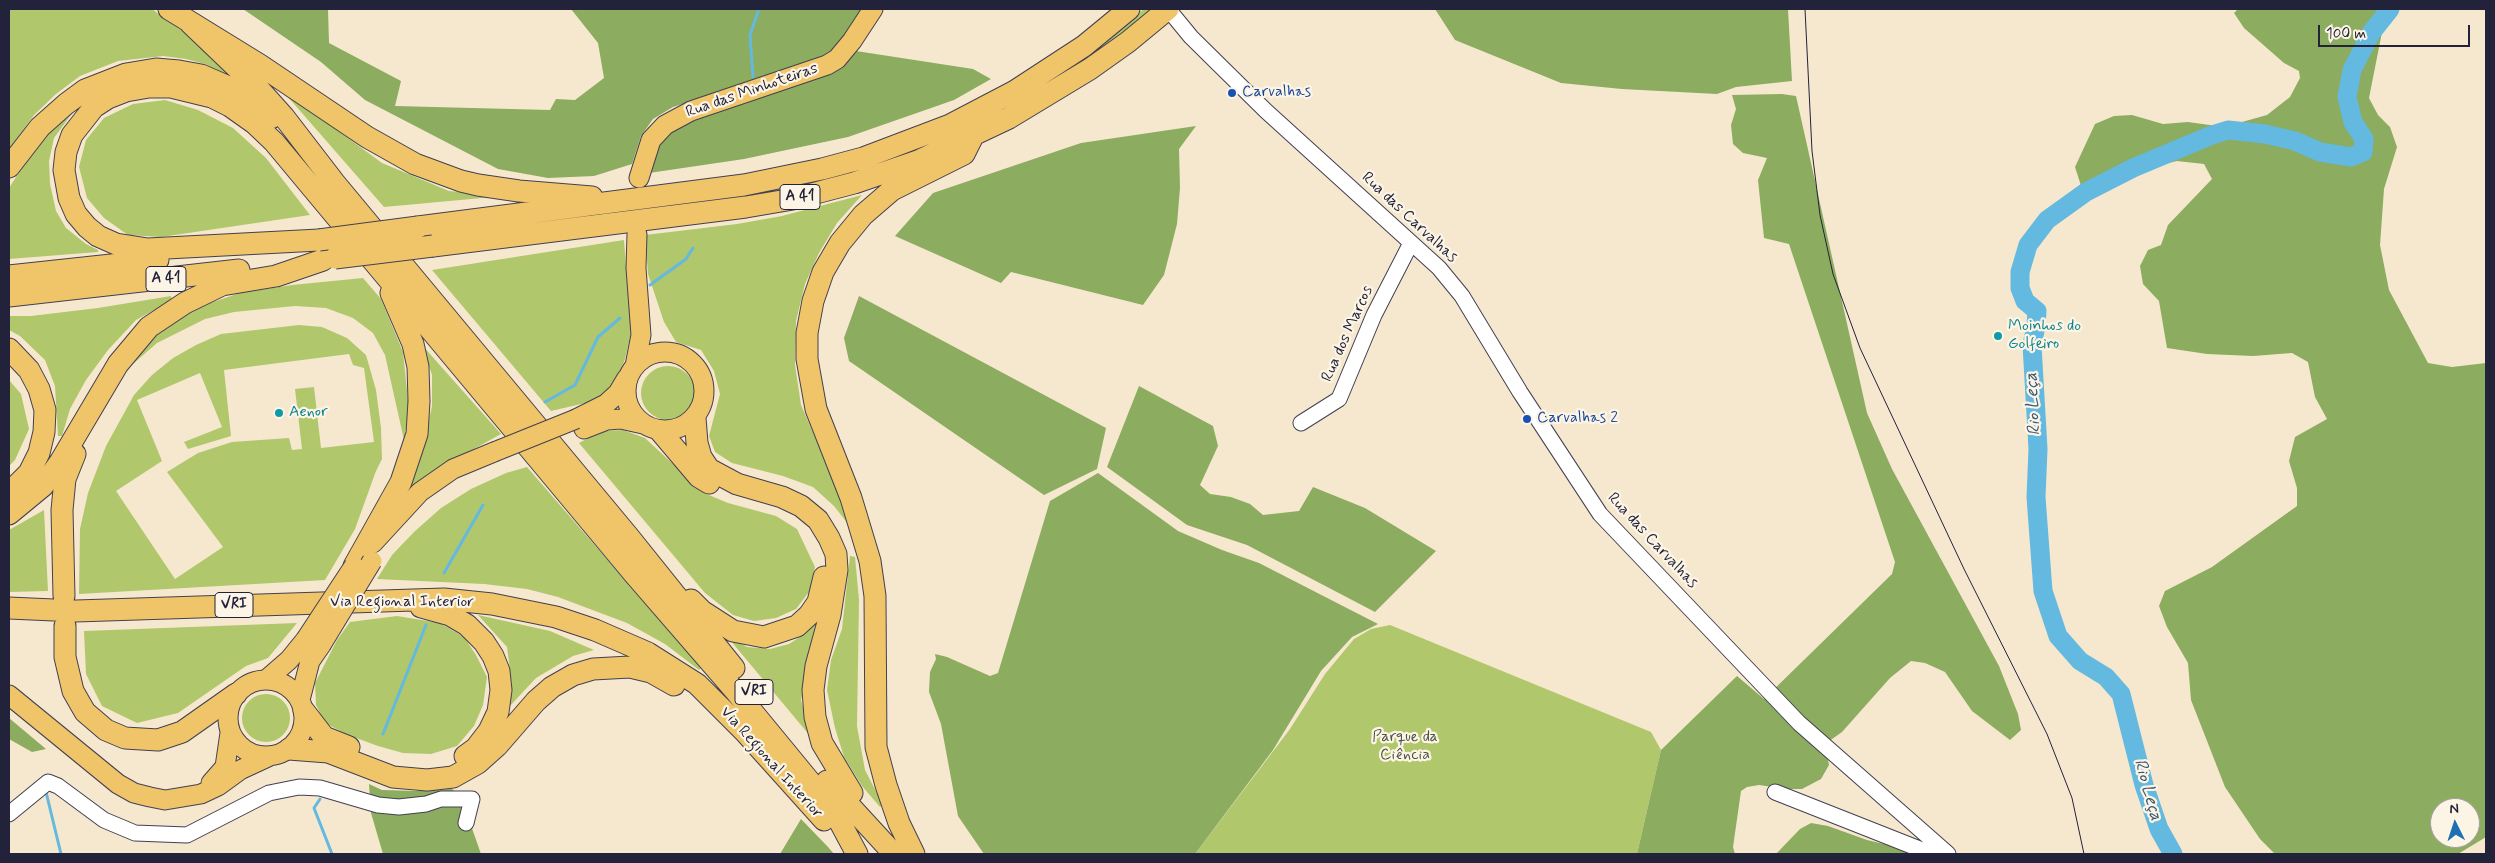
<!DOCTYPE html>
<html>
<head>
<meta charset="utf-8">
<style>
	body { margin:0 }
	#map { position:relative; width:2495px; height:863px; overflow:hidden; background:#f6e8cf; font-family:Mynerve,sans-serif }
	canvas { display:block }
	.frame { position:absolute; inset:0; border:10px solid #22223b; pointer-events:none }
	.north { position:absolute; left:2430px; top:798px; width:50px; height:50px; box-sizing:border-box; background:#fcf5e5; border:1px solid #a5a1a1; border-radius:50%; rotate:356deg; font-size:14px; font-weight:700; line-height:20px; text-align:center; color:#22223b }
	.north::after { content:''; display:block; margin:auto; width:18px; height:22px; background:#1f6fb2; clip-path:polygon(50% 0,100% 100%,50% 72%,0 100%) }
	.scale { position:absolute; left:2318px; top:25px; width:152px; height:22px; box-sizing:border-box; border:2px solid #22223b; border-top:0; padding-left:6px; font-size:15px; line-height:18px; white-space:nowrap; color:#22223b; -webkit-text-stroke:4px #fcf5e5; paint-order:stroke }
</style>
</head>
<body>
<div id="map">
<canvas width="2495" height="863"></canvas>
<div class="frame"></div>
<div class="north">N</div>
<div class="scale">100 m</div>
</div>
<script>
const ctx = document.querySelector('canvas').getContext('2d');
ctx.lineJoin = 'round';
function fillPath(path, color) { ctx.fillStyle = color; ctx.fill(path, 'evenodd'); }
const shape = rows => new Path2D(rows.map(r => 'M' + r).join(''));
function trace(path, color, width, dash) { ctx.strokeStyle = color; ctx.lineWidth = width; ctx.lineCap = dash ? 'butt' : 'round'; ctx.setLineDash(dash || []); ctx.stroke(path); }
function label(font, color, halo, rows, align = 'center') {
  ctx.font = font + ' Mynerve,sans-serif'; ctx.lineWidth = 4.5; ctx.setLineDash([]); ctx.textBaseline = 'middle'; ctx.strokeStyle = halo; ctx.fillStyle = color; for (const [text, x, y, turn = 0] of rows) {
    ctx.save(); ctx.translate(x, y); ctx.rotate((+turn || 0) * Math.PI / 180); ctx.textAlign = isNaN(turn) ? turn : align; if (halo) ctx.strokeText(text, 0, 0); ctx.fillText(text, 0, 0); ctx.restore();
  }
}
fillPath(shape([
	[9,9,152,9,207,49,242,82,205,64,186,59,163,56,118,61,80,76,56,94,34,115,9,149],
	[1144,9,1153,9,1109,44,1054,79,1098,47],
	[281,89,382,163,449,191,493,195,493,197,384,207],
	[165,100,198,110,233,128,266,158,310,215,161,237,128,235,104,218,87,198,79,167,86,140,104,118,133,104],
	[70,110,73,112,54,138,49,161,50,184,56,211,66,228,86,244,98,250,98,252,9,259,9,188,32,152,52,127],
	[862,195,837,223,819,253,805,284,796,321,795,365,801,405,837,488,848,524,834,506,813,487,783,476,732,463,715,452,709,436,720,394,714,371,701,350,676,342,664,322,648,274,645,235,737,224,782,216],
	[624,240,631,333,625,359,618,377,604,394,590,402,551,411,432,270],
	[363,278,381,299,403,352,409,410,404,440,385,355,373,333,353,318,326,308,295,306,234,312,205,319,157,343,126,370,159,332,192,309,240,293,292,285],
	[171,296,172,300,136,320,108,350,86,380,70,409,62,436,58,436,55,386,45,360,20,336,9,330,9,316,31,316,98,308],
	[299,325,322,327,347,338,366,355,376,390,381,428,382,459,376,471,355,529,325,580,79,594,80,529,88,493,106,446,134,395,152,375,173,358,196,345,221,334],
	[349,354,353,365,364,368,374,442,321,448,314,387,295,389,302,449,292,450,289,438,232,442,198,453,167,472,223,547,175,579,116,491,162,461,137,400,200,373,222,427,184,442,188,449,231,436,224,370],
	[422,345,501,434,427,475,398,503,425,438,432,406,432,375],
	'641 393a27 27 0 1 1 54 0a27 27 0 1 1-54 0Z',
	[9,380,21,394,29,429,15,460,9,466],
	[623,430,645,438,704,493,728,503,776,516,797,529,815,567,809,592,796,609,776,618,754,621,733,615,705,593,579,443,602,431],
	[527,467,701,668,699,670,665,644,627,623,558,597,527,589,484,584,377,579,392,555,414,532,441,508,471,489,506,473],
	[44,510,48,591,9,592,9,530],
	[850,556,855,557,859,600,857,726,865,770,883,805,880,807,862,786,844,757,835,728,827,690,831,660,842,629],
	[478,615,550,631,594,650,573,656,536,678,509,707,512,686,507,647],
	[397,616,440,623,464,637,476,655,487,677,483,705,474,726,457,746,431,754,403,753,378,746,348,735,325,723,316,705,315,683,337,640,350,622],
	[819,616,801,700,811,737,730,640,733,639,747,647,770,649,789,644,806,633],
	[297,623,268,658,246,666,178,713,137,723,102,706,86,674,84,631],
	[1390,625,1651,732,1661,750,1637,854,1195,854,1290,729,1325,674,1354,639,1371,629],
	'242 718a24 24 0 1 1 48 0a24 24 0 1 1-48 0Z'
]), '#b1c76b');
fillPath(shape([
	[243,9,328,9,329,43,401,81,395,106,550,110,556,99,575,100,604,78,598,43,571,9,864,9,842,44,824,59,673,107,653,119,641,136,632,164,594,176,548,178,498,169,365,100,321,62],
	[1435,9,1788,9,1792,81,1736,87,1717,94,1622,89,1561,83,1455,40],
	[2238,9,2397,9,2384,22,2369,98,2378,115,2390,127,2397,147,2384,189,2380,245,2389,290,2428,363,2452,367,2486,363,2486,837,2458,854,2275,854,2260,839,2225,787,2191,700,2188,663,2167,627,2159,606,2165,591,2212,567,2297,506,2297,488,2289,461,2295,437,2327,419,2315,397,2308,362,2292,353,2253,356,2207,354,2167,348,2159,301,2143,284,2140,266,2148,250,2161,245,2168,225,2212,179,2204,164,2177,161,2139,170,2103,192,2085,198,2075,167,2095,124,2114,116,2132,115,2163,124,2188,122,2224,127,2267,115,2290,97,2300,78,2299,71,2284,63,2244,28,2234,13],
	[2440,808,2470,808,2470,838,2440,838],
	[856,51,973,69,991,79,954,100,848,137,744,159,649,173,655,151,671,132,692,120,841,67],
	[1782,94,1796,96,1867,413,1892,469,1999,666,2018,714,2021,730,2010,740,1972,711,1945,672,1925,663,1911,661,1890,678,1842,732,1825,744,1829,765,1821,779,1802,789,1786,789,1759,785,1747,787,1741,791,1733,847,1735,854,1637,854,1661,750,1737,676,1764,699,1892,574,1895,562,1789,244,1764,238,1758,180,1767,158,1743,153,1733,144,1731,125,1736,109,1732,95],
	[1196,126,1179,149,1180,188,1177,224,1164,275,1143,305,1011,272,1001,283,895,236,933,193,1081,143],
	[859,296,1106,428,1097,469,1044,495,849,361,844,338],
	[1139,386,1213,426,1218,446,1200,485,1210,494,1231,497,1250,504,1263,515,1299,511,1313,487,1365,508,1436,551,1375,612,1247,545,1187,525,1107,467],
	[1098,473,1178,531,1222,550,1259,563,1378,624,1352,637,1321,671,1273,750,1195,854,984,854,958,816,941,724,929,692,930,672,936,659,935,654,947,657,990,676,998,673,1050,501],
	[9,718,46,749,32,752,9,739],
	[369,784,382,790,416,791,452,789,461,797,481,854,383,854,371,813],
	[801,819,828,847,834,854,780,854],
	[1811,823,1828,826,1867,840,1905,849,1907,854,1776,854,1800,829]
]), '#8cac5f');
trace(shape([
	[753,77,750,35,759,9],
	[650,285,686,259,693,248],
	[545,402,575,385,598,337,620,318],
	[444,573,483,505],
	[383,734,426,625],
	[46,792,61,854],
	[320,799,314,808,332,854]
]), '#63b9df', 3);
trace(shape([
	[2173,854,2159,829,2144,785,2121,694,2106,677,2080,661,2058,636,2043,591,2036,497,2038,449,2032,345,2036,326,2037,311,2025,301,2020,288,2020,272,2028,245,2047,220,2086,192,2133,168,2212,135,2228,130,2265,134,2295,141,2320,152,2351,157,2363,152,2364,139,2353,122,2347,97,2352,70,2371,33,2390,9]
]), '#63b9df', 19);
const minor = shape([
	[1168,9,1191,37,1266,111,1439,268,1462,296,1520,392,1600,514,1799,723,1948,854],
	[1301,423,1339,399,1374,315,1411,243],
	[1775,792,1922,850,1940,847],
	[9,814,48,782,58,786,104,820,135,833,187,835,269,793,299,787,320,788,378,805,399,807,426,804,441,799,472,799,466,823]
]);
const major = shape([
	[639,178,651,140,665,125,691,111,827,65,837,59,852,41,873,9],
	'626 391a39 39 0 1 1 78 0a39 39 0 1 1-78 0Z',
	[635,366,641,335,636,268,637,234],
	[576,419,606,404,618,393,627,378],
	[584,429,607,420,621,419,643,424],
	[373,543,420,492,453,469,494,452],
	'228 718a38 38 0 1 1 76 0a38 38 0 1 1-76 0Z',
	[266,680,289,660,306,639],
	[9,695,118,784,134,793,150,797,165,800,201,794,218,786,240,770,268,757],
	[300,700,310,661,321,645],
	[211,783,225,767,230,733]
]);
const highway = shape([
	[169,9,260,65,367,137,415,164,461,181,478,185,519,191,592,197],
	[190,23,258,88,284,117,334,182,629,537,734,668],
	[9,167,40,127,66,104,85,90,126,74,156,69,179,71,201,75,240,92,271,118],
	[418,227,744,185,822,169,863,158,950,125,1015,91,1084,46,1129,9],
	[319,240,148,249,116,244,98,236,87,227,76,214,69,198,64,170,66,152,72,135,94,107,108,98,126,91,149,87,171,87,212,97,230,106,254,123,274,142,634,574,737,693,834,811,857,854],
	[433,246,746,207,793,199,854,183,918,161,1009,118,1090,69,1128,42,1168,9],
	[9,276,158,260],
	[9,296,239,270],
	[9,349,29,370,39,389,45,410,44,432,39,453,29,473,9,493],
	[695,418,697,443,701,457,709,469,737,484,782,497,801,506,818,520,829,538,836,554,837,570,830,615,816,666,813,690,815,717,822,743,852,793],
	[660,431,699,477,709,483],
	[9,514,43,486,60,462,118,364,149,327,185,303,222,285,276,276,323,260],
	[354,566,401,482,417,434,419,401,418,367,413,344,391,293],
	[64,596,62,510,65,479,75,454],
	[691,600,702,611,733,631,764,637,797,626,809,615,818,602,824,577],
	[421,607,450,615,467,625,484,642,493,656,499,671,501,690,498,712,489,731,476,748,465,756],
	[9,608,76,611,444,599,492,604,556,617,595,630,648,653,697,684,744,731,824,820],
	[65,626,65,657,73,691,85,712,106,730,125,738,158,740,182,732,236,694],
	[304,711,324,737,349,747],
	[289,749,328,752,393,777,427,780,453,777,478,763,497,746,536,701,552,687,573,675,593,669,630,667,651,672,674,685],
	[827,781,894,854],
	[914,854,899,823,886,785,876,747,875,596,870,561,851,498,816,409,807,359,807,333,813,301,823,272,840,243,863,215,892,190,964,154,973,136]
]);
trace(minor, '#424051', 17);
trace(major, '#424051', 21);
trace(highway, '#424051', 23);
trace(minor, '#fff', 15);
trace(major, '#f0c469', 19);
trace(highway, '#f0c469', 21);
trace(shape([
	[1805,9,1812,151,1820,215,1833,274,1860,348,1964,569,2047,734,2072,798,2084,854]
]), '#22223b', 1);
const majorBridge = shape([
	[494,452,576,419],
	[306,639,354,566],
	[321,645,372,561]
]);
const highwayBridge = shape([
	[319,240,418,227],
	[335,258,433,246]
]);
trace(majorBridge, '#424051', 21, []);
trace(highwayBridge, '#424051', 23, []);
trace(majorBridge, '#f0c469', 19);
trace(highwayBridge, '#f0c469', 21);
for (const [x, y, r, color] of [
	[1232,93,5,"#1a4fb4"],
	[1998,336,5,"#0f9aa8"],
	[279,413,5,"#0f9aa8"],
	[1527,419,5,"#1a4fb4"]
]) { const dot = new Path2D(); dot.arc(x, y, r, 0, 2 * Math.PI); ctx.fillStyle = color; ctx.fill(dot); trace(dot, '#fcf5e5', 2); }
for (const [x, y, w] of [
	[800,197,40],
	[166,279,40],
	[234,605,38],
	[754,692,38]
]) { const box = new Path2D(); box.roundRect(x - w / 2, y - 12.5, w, 25, 4); ctx.fillStyle = '#fcf5e5'; ctx.fill(box); trace(box, '#22223b', 1); }
label('bold 15px', '#22223b', null, [
	["A 41",800,197],
	["A 41",166,279],
	["VRI",234,605],
	["VRI",754,692]
]);
label('16px', '#22223b', '#fcf5e5', [
	["Rua das Minhoteiras",752,91,-19],
	["Rua das Carvalhas",1409,218,43],
	["Rua dos Marcos",1348,334,-66],
	["Rua das Carvalhas",1652,541,47],
	["Via Regional Interior",402,603],
	["Via Regional Interior",771,763,48]
]);
label('16px', '#164399', '#fcf5e5', [
	["Carvalhas",1242,93],
	["Carvalhas 2",1537,419]
], 'left');
label('16px', '#0d838f', '#fcf5e5', [
	["Moinhos do",2008,327],
	["Golfeiro",2008,345],
	["Aenor",289,413]
], 'left');
label('16px', '#4d5449', '#fcf5e5', [
	["Parque da",1405,738],
	["Ciência",1405,756]
]);
label('italic 18px', '#395774', '#fcf5e5', [
	["Rio Leça",2034,404,-93],
	["Rio Leça",2147,790,74]
]);
</script>
</body>
</html>
